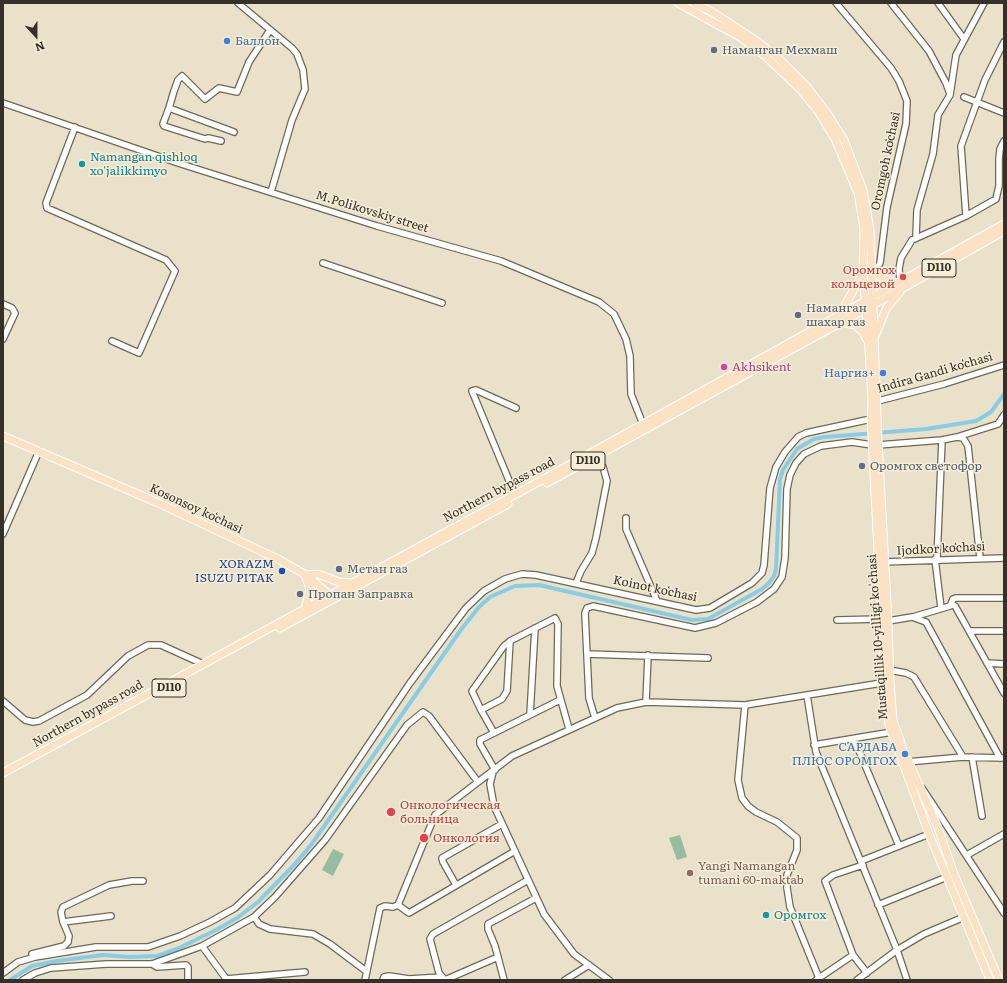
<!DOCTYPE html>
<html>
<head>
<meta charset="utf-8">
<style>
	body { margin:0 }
	#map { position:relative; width:1007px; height:983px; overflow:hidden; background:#e9e1ca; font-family:Literata,serif }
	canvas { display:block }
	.frame { position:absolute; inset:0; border:4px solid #353128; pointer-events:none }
	.north { position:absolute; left:16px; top:16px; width:40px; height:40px; -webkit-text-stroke:3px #f7eed7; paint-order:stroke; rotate:159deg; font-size:11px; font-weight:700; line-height:16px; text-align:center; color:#353128 }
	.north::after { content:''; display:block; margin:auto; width:14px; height:18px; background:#353128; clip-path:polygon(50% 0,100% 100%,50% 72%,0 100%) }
</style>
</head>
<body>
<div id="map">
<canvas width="1007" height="983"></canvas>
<div class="frame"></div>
<div class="north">N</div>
</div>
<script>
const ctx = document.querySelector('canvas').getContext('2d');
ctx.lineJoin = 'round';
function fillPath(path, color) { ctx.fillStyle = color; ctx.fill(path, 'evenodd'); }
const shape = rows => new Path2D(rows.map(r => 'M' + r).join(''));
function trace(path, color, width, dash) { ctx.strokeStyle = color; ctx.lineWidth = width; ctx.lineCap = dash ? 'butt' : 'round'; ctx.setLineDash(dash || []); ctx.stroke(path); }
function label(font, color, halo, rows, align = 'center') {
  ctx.font = font + ' Literata,serif'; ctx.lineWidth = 3; ctx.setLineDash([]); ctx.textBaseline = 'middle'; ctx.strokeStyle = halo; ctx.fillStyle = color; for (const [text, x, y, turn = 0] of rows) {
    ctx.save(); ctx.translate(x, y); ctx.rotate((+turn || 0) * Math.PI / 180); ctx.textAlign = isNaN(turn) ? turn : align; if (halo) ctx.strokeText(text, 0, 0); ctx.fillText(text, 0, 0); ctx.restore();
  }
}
fillPath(shape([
	[680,835,687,857,677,860,669,838],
	[333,849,344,854,333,876,322,870]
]), '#97bda1');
trace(shape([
	[10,980,32,966,57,961,103,955,130,957,157,956,177,949,216,930,237,918,258,902,294,865,311,845,460,631,479,607,490,597,515,586,539,585,692,620,708,619,762,589,769,583,774,576,776,569,780,479,783,470,797,449,814,439,825,437,926,429,976,421,991,412,1004,394]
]), '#87cde6', 4);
const minor = shape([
	[238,3,292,48,297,54,303,70,305,89,292,120,271,192],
	[836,3,891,68,899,81,907,101,906,124,887,207,880,263,876,270,872,271],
	[891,3,929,51,946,83,950,94],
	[938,3,964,39],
	[964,97,1004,113],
	[3,103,178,163,377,226,501,261,599,302,614,314,626,339,630,356,631,394,644,427],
	[169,108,163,124,164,126,205,139,208,138,221,141],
	[75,127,46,203,47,208,166,260,175,271,139,353,112,341],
	[234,132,169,108,174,91,178,80,182,76,205,99,219,88,237,92,249,62,270,30],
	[966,216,961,146,985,80,1004,42],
	[916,237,917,210,933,154,938,115,950,95,956,55,984,3],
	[323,263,442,303],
	[900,281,899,269,901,258,912,240,966,216,996,199,999,186,999,159,1000,149,1004,141],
	[3,304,12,308,15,313,3,339],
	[874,402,944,384,1004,365],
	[957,437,963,438,968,446,980,558],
	[878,445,942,440,957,437,998,424,1004,415],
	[597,456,601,464],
	[515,495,472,391,476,390,516,408],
	[626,518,626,529,657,601],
	[3,534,39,451],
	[935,559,941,608],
	[937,559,942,440],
	[882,562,1004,558],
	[576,583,581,571,592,553,596,538,607,481,603,467],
	[951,604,953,599,956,598,1004,598],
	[913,617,950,606,951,604,955,606,1004,693],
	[837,620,881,619],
	[888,621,912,617,926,622,1000,758],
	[970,631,1004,631],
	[587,654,708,658],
	[987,663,1004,664],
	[889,670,906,673,914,677,963,757],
	[807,695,816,752,897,950,907,980],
	[3,701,25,720,33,722,39,721,87,695,128,656,148,645,161,645,203,664],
	[646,702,648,655],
	[745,705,738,780,742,798,748,806,756,812,777,822,797,838,797,850,787,875,787,888,790,907,819,978],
	[481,710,472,691,504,646,510,641],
	[530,715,560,700],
	[595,718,589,698,585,613,587,608,593,606,695,628,716,623,757,602,774,589,782,577,785,558,787,489,790,475,796,463,804,454,821,446,852,442,872,445],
	[494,733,530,715,535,628],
	[854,739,899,846],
	[814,745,892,732],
	[972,757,982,816],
	[907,762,963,757,1004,758],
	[495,770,480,744,480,740,494,733,481,710,502,699,507,691,510,641,555,618,558,624,557,686,569,729],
	[493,772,490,784,494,806,544,914,574,954,609,980],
	[922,788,1004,913],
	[967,855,1004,834],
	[861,861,929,834],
	[456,885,443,862,442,858,502,824],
	[398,905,409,913,515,851],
	[878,905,947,877],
	[254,917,259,924,270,929,313,934,330,944,366,971],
	[63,922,61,912,63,907,109,885,132,881,143,881],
	[202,946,227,980],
	[32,954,64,946,68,942,69,936,63,922,111,916],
	[853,955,825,881,833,875,863,865],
	[498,957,445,980,439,973,430,939,433,934,528,880],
	[152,964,157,967,186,965,188,967,188,980],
	[3,973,18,962,35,957,96,947,148,947,180,936,210,922,235,908,270,875,319,818,410,683,466,608,484,591,505,579,522,574,536,575,696,610,710,608,752,583,762,573,764,565,770,488,776,467,785,452,798,437,806,433,871,419],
	[226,979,305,972],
	[23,980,35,973,51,968,106,964,152,964,202,946,254,917,275,897,325,840,407,725,423,712,429,716,478,782],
	[365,980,380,908,385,906,393,907,398,905,435,815,512,756,617,708,646,702,745,705,888,682],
	[383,980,384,977,389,976,409,979,441,977],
	[504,980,495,946,488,929,488,924,536,898],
	[565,980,589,965],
	[816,980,853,955,867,973],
	[857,980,897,950,924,934,964,917]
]);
const major = shape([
	[678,3,740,37,764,55,800,89,818,111,835,139,858,193,864,229,863,273,869,350,872,402,871,419,885,683,889,725,929,834,990,980],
	[694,3,714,13,758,42,776,56,807,87,827,113,844,140,863,190,870,229,878,440,888,621,890,682,893,720,903,749],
	[872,271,882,278,897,283],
	[840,314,863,273],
	[840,322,855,325,863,332,867,340],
	[876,334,886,309,900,292],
	[3,436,156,502,278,559,306,575,332,597],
	[547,483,873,305,1004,231],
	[305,575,310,589,305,609],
	[306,575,318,574,339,582,352,583],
	[280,628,508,504],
	[908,760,938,828,954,874,999,980],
	[3,773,553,474,1004,224]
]);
trace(minor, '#706854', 8);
trace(major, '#fff', 9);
trace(minor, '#fff', 5.5);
trace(major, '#fbe2c5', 7);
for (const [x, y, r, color] of [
	[227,41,4,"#3f7fe0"],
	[714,50,4,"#5c6f8a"],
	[82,164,4,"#0f9aa8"],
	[903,277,4,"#e0444e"],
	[798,315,4,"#5c6f8a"],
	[724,367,4,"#d1479c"],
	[883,373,4,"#3f7fe0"],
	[862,466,4,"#5c6f8a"],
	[339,569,4,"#5c6f8a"],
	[282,571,4,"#1a4fb4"],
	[300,594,4,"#5c6f8a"],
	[905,754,4,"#3f7fe0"],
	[391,812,5,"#e0444e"],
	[424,838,5,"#e0444e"],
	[690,873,4,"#8d6e63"],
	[766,915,4,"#0f9aa8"]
]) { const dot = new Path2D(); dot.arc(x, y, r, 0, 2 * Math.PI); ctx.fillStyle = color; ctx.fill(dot); trace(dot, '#f7eed7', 1.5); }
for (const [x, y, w] of [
	[939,268,34],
	[588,461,34],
	[169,688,34]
]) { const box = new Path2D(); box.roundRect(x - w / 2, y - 9, w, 18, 3); ctx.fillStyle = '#f7eed7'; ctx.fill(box); trace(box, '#353128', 1); }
label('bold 11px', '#353128', null, [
	["D110",939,268],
	["D110",588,461],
	["D110",169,688]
]);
label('12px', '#366cbe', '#f7eed7', [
	["Баллон",235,41,"left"],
	["Наргиз+",875,373],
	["САРДАБА",897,747],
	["ПЛЮС ОРОМГОХ",897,761]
], 'right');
label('12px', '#4e5e75', '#f7eed7', [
	["Наманган Мехмаш",722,50],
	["Наманган",806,308],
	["шахар газ",806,322],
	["Оромгох светофор",870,466],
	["Метан газ",347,569],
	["Пропан Заправка",308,594]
], 'left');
label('12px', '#0d838f', '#f7eed7', [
	["Namangan qishloq",90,157],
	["xo'jalikkimyo",90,171],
	["Оромгох",774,915]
], 'left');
label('12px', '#353128', '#f7eed7', [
	["Oromgoh koʻchasi",886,161,-78],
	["M.Polikovskiy street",372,212,17],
	["Indira Gandi koʻchasi",935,373,-16],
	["Northern bypass road",499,490,-28],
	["Kosonsoy koʻchasi",196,509,25],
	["Ijodkor koʻchasi",941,549,-3],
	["Koinot koʻchasi",655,589,12],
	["Mustaqillik 10-yilligi ko'chasi",878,637,-94],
	["Northern bypass road",88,714,-29]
]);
label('12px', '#be3a42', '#f7eed7', [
	["Оромгох",895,270,"right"],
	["кольцевой",895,284,"right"],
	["Онкологическая",400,805],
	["больница",400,819],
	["Онкология",433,838]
], 'left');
label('12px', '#b23c85', '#f7eed7', [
	["Akhsikent",732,367]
], 'left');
label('12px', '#164399', '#f7eed7', [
	["XORAZM",274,564],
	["ISUZU PITAK",274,578]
], 'right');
label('12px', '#785e54', '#f7eed7', [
	["Yangi Namangan",698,866],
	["tumani 60-maktab",698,880]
], 'left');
</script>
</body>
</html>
